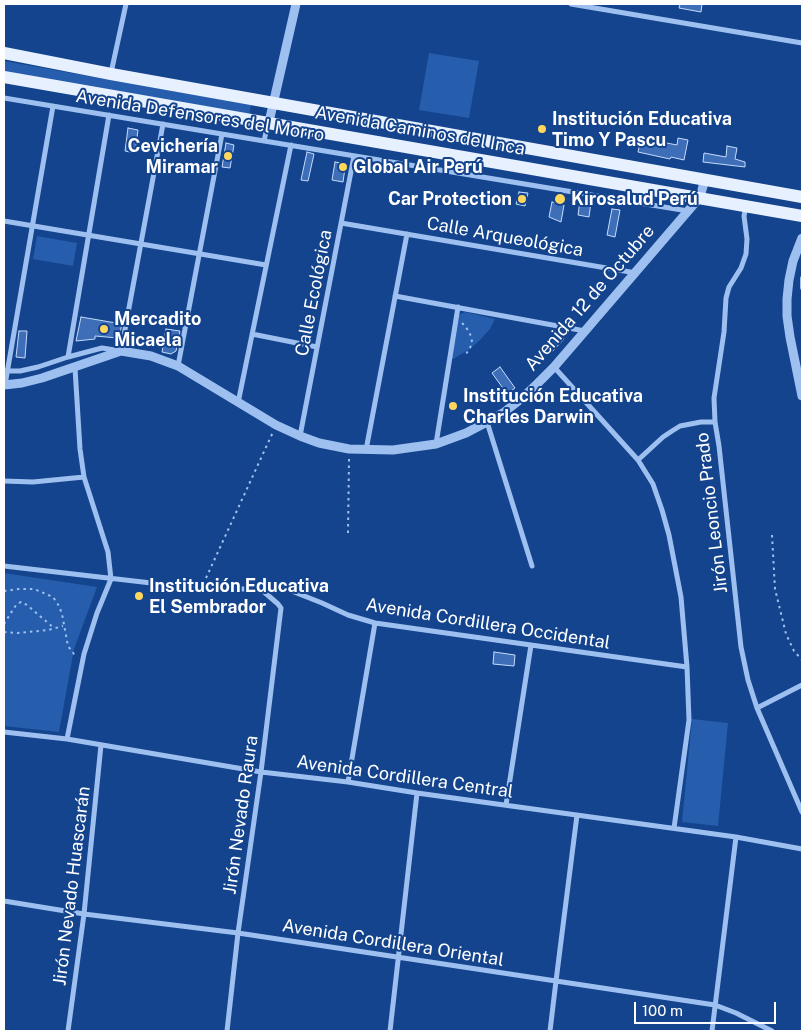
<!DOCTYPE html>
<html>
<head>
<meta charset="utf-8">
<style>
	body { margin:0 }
	#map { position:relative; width:806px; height:1035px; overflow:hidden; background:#14448d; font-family:"Public Sans",sans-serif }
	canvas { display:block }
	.frame { position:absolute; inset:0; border:5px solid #fff; pointer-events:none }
	.scale { position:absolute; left:634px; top:1002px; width:142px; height:22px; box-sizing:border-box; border:2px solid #fff; border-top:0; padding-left:6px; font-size:15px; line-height:18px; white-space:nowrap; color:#fff; -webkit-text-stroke:4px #14448d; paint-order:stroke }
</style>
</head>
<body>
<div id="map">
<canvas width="806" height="1035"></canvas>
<div class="frame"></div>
<div class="scale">100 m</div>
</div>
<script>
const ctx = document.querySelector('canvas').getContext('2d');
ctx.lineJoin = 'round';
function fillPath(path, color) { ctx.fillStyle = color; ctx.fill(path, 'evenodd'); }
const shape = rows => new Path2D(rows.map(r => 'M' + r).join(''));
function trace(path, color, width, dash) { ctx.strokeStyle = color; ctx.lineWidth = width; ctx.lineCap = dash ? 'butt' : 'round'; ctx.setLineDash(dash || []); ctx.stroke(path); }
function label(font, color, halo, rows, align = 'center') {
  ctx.font = font + ' "Public Sans",sans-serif'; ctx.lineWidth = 4; ctx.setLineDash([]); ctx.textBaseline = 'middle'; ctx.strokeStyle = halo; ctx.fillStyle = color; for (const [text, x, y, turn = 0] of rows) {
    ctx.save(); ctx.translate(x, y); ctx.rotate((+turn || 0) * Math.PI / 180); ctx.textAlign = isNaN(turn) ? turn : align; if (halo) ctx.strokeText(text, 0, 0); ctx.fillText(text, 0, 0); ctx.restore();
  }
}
fillPath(shape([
	[429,53,479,61,469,118,419,110],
	[4,61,251,105,249,115,4,73],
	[37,236,77,243,73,266,33,259],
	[465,312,495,319,490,329,479,341,470,349,453,359,451,358,459,315],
	[4,573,97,587,74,649,59,732,4,726],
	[692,719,728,723,718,826,682,822]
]), '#265dac');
const building = shape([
	[680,4,702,4,701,12,679,8,680,4],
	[128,128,138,130,135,153,125,151,128,128],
	[641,138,677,145,678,138,688,140,684,160,671,157,670,159,638,152,641,138],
	[226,143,234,145,230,168,222,167,226,143],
	[727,146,737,148,735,159,745,162,745,167,703,162,704,153,726,157,727,146],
	[307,152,314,154,308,181,301,180,307,152],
	[335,162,342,163,345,168,343,182,332,180,335,162],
	[519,192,528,193,525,206,516,204,519,192],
	[580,201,591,202,589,217,578,215,580,201],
	[552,202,564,205,561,222,549,217,552,202],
	[612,209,620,210,615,237,607,235,612,209],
	[81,317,122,324,119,337,118,338,95,336,95,339,76,341,81,317],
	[166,329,180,331,176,351,171,354,162,352,166,329],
	[19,331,27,331,25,358,16,357,19,331],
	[557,334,561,335,564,339,552,352,546,343,557,334],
	[500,367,515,388,507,394,492,373,500,367],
	[494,652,515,655,514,666,493,664,494,652]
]);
fillPath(building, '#3d6eb7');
trace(building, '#c5dbfc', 1);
trace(shape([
	[462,323,466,327,471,336,472,342,470,348,466,354],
	[348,533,349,459],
	[772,535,775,589,786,634,794,651,802,660],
	[206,578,273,432],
	[4,591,19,589,34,589,53,597,59,606,62,614,68,646,74,654,77,655],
	[4,624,14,608,17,604,21,602,27,605,54,628],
	[4,632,18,633,48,630,63,626]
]), '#9ec0f0', 2, [2.5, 4]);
trace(shape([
	[802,278,802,288]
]), '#9ec0f0', 4);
trace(shape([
	[571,4,802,43],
	[111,73,126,4],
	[4,98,688,211],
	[264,141,268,123],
	[746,206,744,216,747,239,746,254,741,268,729,287,726,298,724,332,714,398,715,422,719,446,741,647,748,680,757,708,802,812],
	[4,221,266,265],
	[341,223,636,273],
	[395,296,585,331],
	[252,334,317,347],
	[68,357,109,115],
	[178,366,222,134],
	[554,367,638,460,653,484,662,510,669,535,681,597,687,667,689,720,674,828],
	[4,371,20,371,38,367,68,357,102,348,121,351,163,124],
	[5,385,53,106],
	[238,403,291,145],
	[487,422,532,566],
	[300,436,354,156],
	[436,444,458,307],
	[366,450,407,234],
	[638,460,663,437,672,431,680,426,701,422,715,422],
	[4,481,33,482,84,477],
	[4,566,160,584,203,585,263,591,278,604,281,608,261,772,238,933,227,1031],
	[263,591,266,587,274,584,322,603,348,615,375,623,687,667],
	[757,708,802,685],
	[4,732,67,739,261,772,348,782,417,793,736,837,802,849],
	[67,739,84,654,97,613,111,579,108,552,84,477,80,449,75,368],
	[348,782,375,623],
	[506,805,531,645],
	[4,901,84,914,238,933,715,1005,736,1013,772,1031],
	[68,1031,84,914,101,745],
	[390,1031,417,793],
	[550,1031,556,981,577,815],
	[712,1031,736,837]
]), '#9ec0f0', 5);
trace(shape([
	[269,122,296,4],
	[802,238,793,261,789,280,787,299,787,316,790,337,802,396],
	[4,385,22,383,42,378,121,351,151,356,178,366,276,425,300,436,319,443,349,449,393,450,436,444,466,433,487,422,503,413,521,399,537,384,554,367,585,331,700,197,705,179]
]), '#9ec0f0', 9);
trace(shape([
	[4,53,111,74,802,197],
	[4,77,802,216]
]), '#e7f0ff', 12);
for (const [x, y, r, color] of [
	[542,129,5,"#ffd75d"],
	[228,156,5,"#ffd75d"],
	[343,167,5,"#ffd75d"],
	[522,199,5,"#ffd75d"],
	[560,199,6,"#ffd75d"],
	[104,329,5,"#ffd75d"],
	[453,406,5,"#ffd75d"],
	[139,596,5,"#ffd75d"]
]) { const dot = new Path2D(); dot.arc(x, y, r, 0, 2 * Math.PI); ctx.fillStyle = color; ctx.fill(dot); trace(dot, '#14448d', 2); }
label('18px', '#fff', '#14448d', [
	["Avenida Defensores del Morro",200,116,9],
	["Avenida Caminos del Inca",420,131,10],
	["Calle Arqueológica",505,237,10],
	["Calle Ecológica",314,293,-79],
	["Avenida 12 de Octubre",590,298,-49],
	["Jirón Leoncio Prado",712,513,-97],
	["Avenida Cordillera Occidental",488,624,9],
	["Avenida Cordillera Central",405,777,8],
	["Jirón Nevado Raura",241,815,-82],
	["Jirón Nevado Huascarán",72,886,-83],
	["Avenida Cordillera Oriental",393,943,9]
]);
label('bold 18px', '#fff', '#14448d', [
	["Institución Educativa",552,119],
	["Timo Y Pascu",552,140],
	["Cevichería",218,146,"right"],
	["Miramar",218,167,"right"],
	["Global Air Perú",353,167],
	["Car Protection",512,199,"right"],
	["Kirosalud Perú",571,199],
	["Mercadito",114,319],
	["Micaela",114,340],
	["Institución Educativa",463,396],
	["Charles Darwin",463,417],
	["Institución Educativa",149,586],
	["El Sembrador",149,607]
], 'left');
</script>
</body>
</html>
